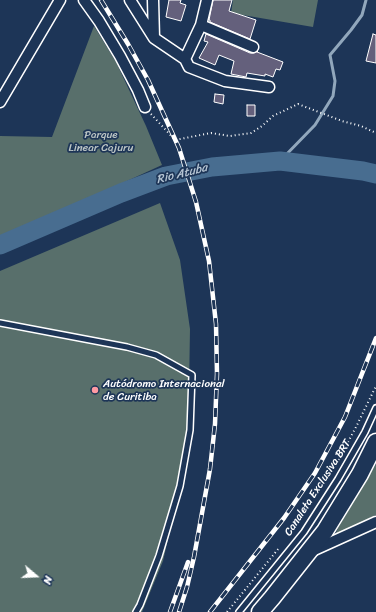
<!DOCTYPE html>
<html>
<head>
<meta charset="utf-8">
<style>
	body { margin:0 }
	#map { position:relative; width:376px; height:612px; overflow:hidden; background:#1d3557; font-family:Sriracha,sans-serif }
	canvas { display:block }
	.north { position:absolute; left:16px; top:556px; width:40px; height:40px; -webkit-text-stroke:3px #1d3557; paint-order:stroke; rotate:109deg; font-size:11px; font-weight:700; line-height:16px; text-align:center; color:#fff }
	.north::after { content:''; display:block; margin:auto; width:14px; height:18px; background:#fff; clip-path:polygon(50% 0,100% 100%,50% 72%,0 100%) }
</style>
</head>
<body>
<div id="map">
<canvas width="376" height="612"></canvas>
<div class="north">N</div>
</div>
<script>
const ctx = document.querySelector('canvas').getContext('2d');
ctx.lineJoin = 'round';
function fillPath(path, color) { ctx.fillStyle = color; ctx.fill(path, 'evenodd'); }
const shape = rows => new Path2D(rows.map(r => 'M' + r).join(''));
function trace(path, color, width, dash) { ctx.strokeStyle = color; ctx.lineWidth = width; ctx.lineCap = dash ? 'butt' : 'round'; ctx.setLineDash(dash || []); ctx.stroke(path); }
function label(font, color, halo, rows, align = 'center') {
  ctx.font = font + ' Sriracha,sans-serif'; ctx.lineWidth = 3.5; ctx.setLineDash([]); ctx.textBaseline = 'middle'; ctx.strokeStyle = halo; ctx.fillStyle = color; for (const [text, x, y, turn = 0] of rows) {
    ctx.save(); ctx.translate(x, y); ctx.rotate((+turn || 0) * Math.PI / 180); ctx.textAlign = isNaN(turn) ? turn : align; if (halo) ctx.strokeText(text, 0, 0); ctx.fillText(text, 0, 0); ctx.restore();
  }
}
fillPath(shape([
	[233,0,318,0,313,27,231,13],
	[94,26,116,62,146,126,162,165,0,239,0,136,52,137],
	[160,203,180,260,190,329,188,451,163,561,142,612,0,612,0,271],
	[376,464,376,515,340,533,336,533,338,528]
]), '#586f6b');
trace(shape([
	[280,161,315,125,333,96,335,81,330,55,351,30,362,15,366,0]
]), '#91a7bc', 3);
trace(shape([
	[0,245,121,193,166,176,212,167,280,161,363,171,376,174]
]), '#486d90', 19);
const building = shape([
	[169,0,181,0,180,3,186,5,181,21,166,17,169,0],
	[213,0,232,0,229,11,256,20,250,39,210,22,210,20,209,20,213,0],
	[206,34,250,53,254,53,258,51,257,52,283,62,280,70,276,69,273,77,265,74,265,76,247,73,246,77,231,74,234,61,219,55,215,65,199,58,208,42,204,41,206,34],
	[373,34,376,35,376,63,366,61,373,34],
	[215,94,224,95,223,104,214,102,215,94],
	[247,105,255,105,255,116,247,116,247,105]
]);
fillPath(building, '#64607c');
trace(building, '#fff', 1);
const service = shape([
	[0,323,127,347,156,355,192,375,190,430,180,486,159,556,140,605,136,612],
	[239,612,304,532,338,479,365,432,376,408]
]);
const minor = shape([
	[84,0,99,21,120,56,138,90,145,107],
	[130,0,154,38,185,59],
	[153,0,154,38],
	[207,0,201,25,185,59,189,67,225,81,269,87],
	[201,25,253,47],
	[0,102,60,0],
	[312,551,376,522]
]);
const primary = shape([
	[260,612,272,598,325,531,360,474,376,442]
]);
trace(service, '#fff', 8);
trace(minor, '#fff', 13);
trace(primary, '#fff', 19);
trace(shape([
	[151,114,175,140,211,133,230,136,251,133,262,126,273,116,298,104,342,121,361,126,376,133],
	[335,467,357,425,376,386],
	[227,612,279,548]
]), '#fff', 2, [1, 3]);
trace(service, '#1d3557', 5);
trace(minor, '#1d3557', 10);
trace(primary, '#1d3557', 16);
const rail = shape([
	[101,0,128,44,148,80,179,148,196,202,209,261,216,324,217,374,215,424,210,469,194,557,187,587,179,612],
	[170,612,188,562],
	[210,612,284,518,315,473,345,417,376,338]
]);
trace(rail, '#fff', 4.5);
trace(rail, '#1d3557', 3, [9]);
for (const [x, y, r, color] of [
	[95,390,4,"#ff9aa2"]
]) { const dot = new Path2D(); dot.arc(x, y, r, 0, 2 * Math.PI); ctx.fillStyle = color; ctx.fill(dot); trace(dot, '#1d3557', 1.5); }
label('11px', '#bcc5c4', '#1d3557', [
	["Parque",101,135],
	["Linear Cajuru",101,148]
]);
label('11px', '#fff', '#1d3557', [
	["Autódromo Internacional",103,384],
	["de Curitiba",103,397]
], 'left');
label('11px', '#fff', '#1d3557', [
	["Canaleta Exclusiva BRT",318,488,-57]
]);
label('italic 12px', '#b6c5d3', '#1d3557', [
	["Rio Atuba",182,174,-14]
]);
</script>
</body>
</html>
